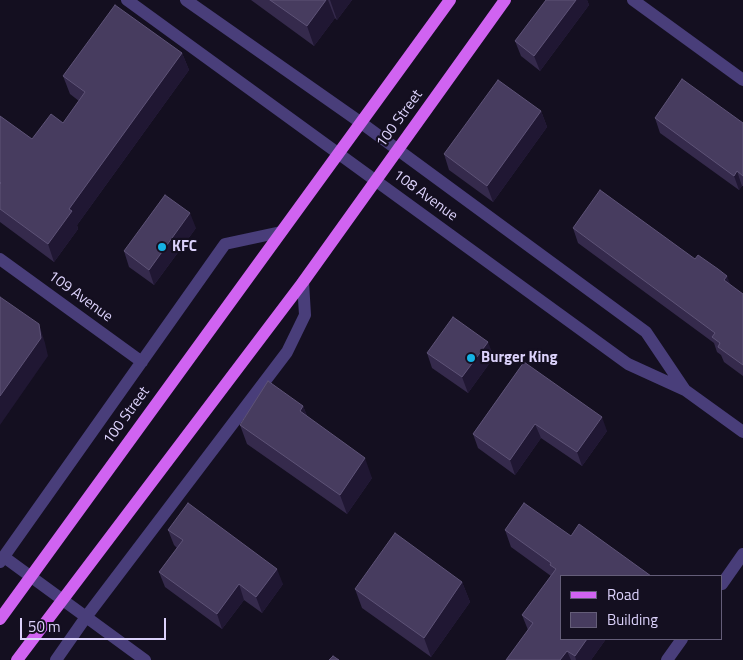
<!DOCTYPE html>
<html>
<head>
<meta charset="utf-8">
<style>
	body { margin:0 }
	#map { position:relative; width:743px; height:660px; overflow:hidden; background:#140f20; font-family:"Titillium Web",sans-serif }
	canvas { display:block }
	.legend { position:absolute; left:560px; top:575px; width:162px; height:65px; box-sizing:border-box; background:#140f20; border:1px solid #645d78; margin:0; padding:6px 9px; list-style:none; font-size:15px; color:#dcd2fb }
	.legend li { display:flex; align-items:center; gap:10px; height:25px }
	.legend b { width:25px; border:1px solid #645d78 }
	.scale { position:absolute; left:20px; top:618px; width:146px; height:22px; box-sizing:border-box; border:2px solid #dcd2fb; border-top:0; padding-left:6px; font-size:15px; line-height:18px; white-space:nowrap; color:#dcd2fb; -webkit-text-stroke:4px #140f20; paint-order:stroke }
</style>
</head>
<body>
<div id="map">
<canvas width="743" height="660"></canvas>
<ul class="legend">
<li><b style="height:6px;background:#d063f1"></b>Road</li>
<li><b style="height:14px;background:#473c5f"></b>Building</li>
</ul>
<div class="scale">50 m</div>
</div>
<script>
const ctx = document.querySelector('canvas').getContext('2d');
ctx.lineJoin = 'round';
const shape = rows => new Path2D(rows.map(r => 'M' + r).join(''));
function trace(path, color, width, dash) { ctx.strokeStyle = color; ctx.lineWidth = width; ctx.lineCap = dash ? 'butt' : 'round'; ctx.setLineDash(dash || []); ctx.stroke(path); }
function fillPath(path, color) { ctx.fillStyle = color; ctx.fill(path, 'evenodd'); }
function label(font, color, halo, rows, align = 'center') {
  ctx.font = font + ' "Titillium Web",sans-serif'; ctx.lineWidth = 4.5; ctx.setLineDash([]); ctx.textBaseline = 'middle'; ctx.strokeStyle = halo; ctx.fillStyle = color; for (const [text, x, y, turn = 0] of rows) {
    ctx.save(); ctx.translate(x, y); ctx.rotate((+turn || 0) * Math.PI / 180); ctx.textAlign = isNaN(turn) ? turn : align; if (halo) ctx.strokeText(text, 0, 0); ctx.fillText(text, 0, 0); ctx.restore();
  }
}
trace(shape([
	[127,0,628,364,685,390,743,432],
	[186,0,360,122,646,332,685,390],
	[633,0,743,80],
	[0,259,142,362],
	[4,557,145,660],
	[0,562,225,244,281,232],
	[722,584,743,554],
	[56,660,86,617,287,352,305,315,303,282],
	[667,660,682,639]
]), '#493e7a', 12);
trace(shape([
	[0,619,450,0],
	[17,660,303,282,505,0]
]), '#d063f1', 12);
fillPath(shape([
	[251,0,352,0,337,20,335,18,314,46],
	[546,0,587,0,589,5,540,71,521,56,515,41],
	[182,53,189,70,77,225,78,229,54,262,0,222,0,116,32,139,63,123,79,101,70,94,63,76],
	[541,111,547,127,493,202,449,170,444,154],
	[655,118,743,123,743,186,742,186,739,190,660,133],
	[196,228,154,285,129,267,124,251],
	[573,228,730,285,743,294,743,376,724,362,721,355,717,352,714,343,578,243],
	[427,353,494,357,468,393,432,368],
	[524,362,607,431,582,466,541,438,515,475,478,448,473,434],
	[303,406,307,416,372,478,347,514,247,444,240,425],
	[524,503,562,576,606,639,591,660,506,660,528,630,522,615,551,576,511,547,505,530],
	[168,530,283,584,262,613,244,600,222,629,165,587,159,572,177,548,174,545],
	[462,582,470,602,431,657,362,608,355,589]
]), '#352a4c');
fillPath(shape([
	[326,0,328,0,335,18,314,46,307,26],
	[330,0,352,0,337,20],
	[576,0,587,0,589,5,540,71,534,56],
	[182,53,189,70,77,225,78,229,54,262,48,244,69,209],
	[541,111,547,127,493,202,487,186],
	[737,171,742,186,739,190,734,176],
	[190,213,196,228,154,285,149,270],
	[727,276,733,291,724,280],
	[39,324,45,343,48,356,0,425,0,396],
	[488,342,494,357,468,393,462,377],
	[303,406,311,426,300,411],
	[602,417,607,431,582,466,577,452],
	[535,424,541,438,515,475,510,460],
	[365,458,372,478,347,514,340,495],
	[277,569,283,584,262,613,256,597],
	[462,582,470,602,431,657,424,638],
	[239,584,244,600,222,629,217,614],
	[587,639,606,639,591,660,576,660,575,656],
	[567,651,571,660,560,660]
]), '#201733');
const building = shape([
	[270,0,326,0,307,26,270,0],
	[546,0,576,0,534,56,515,41,546,0],
	[115,5,182,53,69,209,72,211,48,244,0,209,0,184,1,183,0,182,0,116,32,139,51,114,63,123,85,92,63,76,115,5],
	[682,79,743,123,743,176,737,171,734,176,655,118,682,79],
	[498,80,541,111,487,186,444,154,498,80],
	[600,190,695,259,698,255,718,269,727,276,724,280,743,294,743,365,718,347,720,343,712,337,715,333,573,228,600,190],
	[165,195,190,213,149,270,124,251,165,195],
	[0,297,39,324,41,338,0,396,0,297],
	[453,317,488,342,462,377,427,353,453,317],
	[524,362,602,417,577,452,535,424,510,460,473,434,524,362],
	[268,381,303,406,300,411,365,458,340,495,240,425,268,381],
	[188,503,277,569,256,597,239,584,217,614,159,572,183,540,168,530,188,503],
	[524,503,571,536,579,524,651,576,562,576,562,639,587,639,575,656,567,651,560,660,506,660,533,623,522,615,556,569,550,565,551,563,505,530,524,503],
	[395,533,462,582,424,638,355,589,395,533],
	[333,656,339,660,329,660,333,656]
]);
fillPath(building, '#473c5f');
trace(building, '#5e5377', 1);
for (const [x, y, r, color] of [
	[162,247,5,"#15b2e4"],
	[471,358,5,"#15b2e4"]
]) { const dot = new Path2D(); dot.arc(x, y, r, 0, 2 * Math.PI); ctx.fillStyle = color; ctx.fill(dot); trace(dot, '#140f20', 2); }
label('15px', '#dcd2fb', '#140f20', [
	["100 Street",400,119,-54],
	["108 Avenue",425,196,36],
	["109 Avenue",80,297,36],
	["100 Street",127,416,-54]
]);
label('bold 15px', '#dcd2fb', '#140f20', [
	["KFC",172,247],
	["Burger King",481,358]
], 'left');
</script>
</body>
</html>
